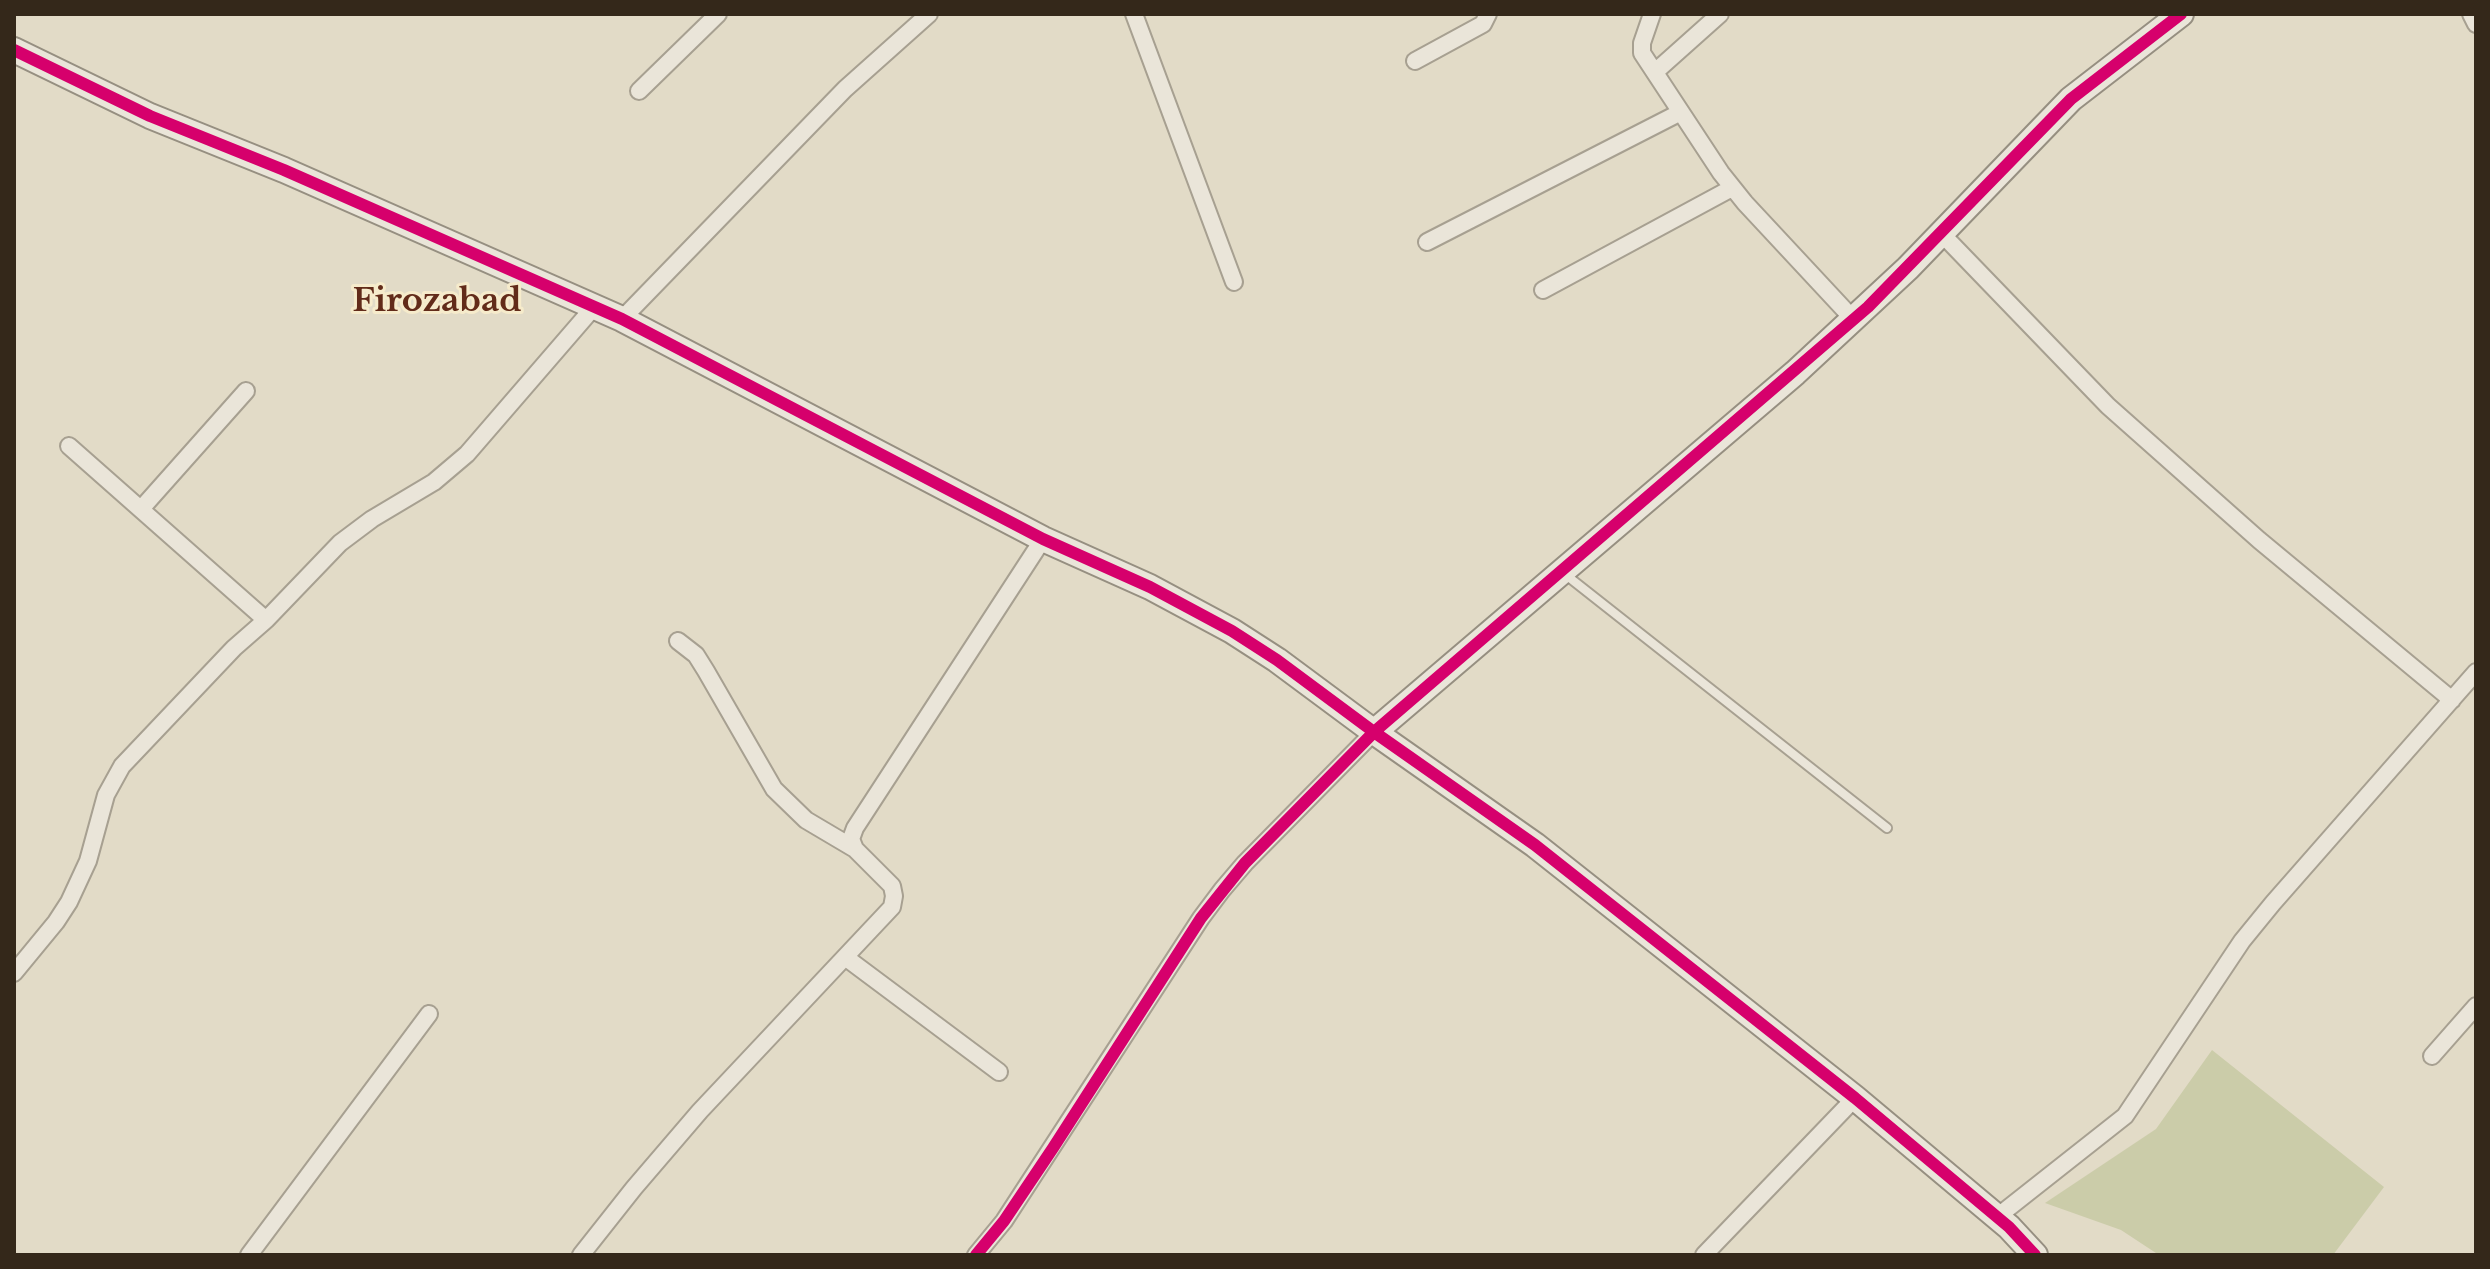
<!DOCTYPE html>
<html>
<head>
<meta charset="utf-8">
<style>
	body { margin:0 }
	#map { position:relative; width:2490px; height:1269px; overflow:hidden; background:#e2dbc7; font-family:"Libre Baskerville",serif }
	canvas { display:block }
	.frame { position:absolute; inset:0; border:16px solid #34281a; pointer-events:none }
</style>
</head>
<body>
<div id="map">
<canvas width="2490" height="1269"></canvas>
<div class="frame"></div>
</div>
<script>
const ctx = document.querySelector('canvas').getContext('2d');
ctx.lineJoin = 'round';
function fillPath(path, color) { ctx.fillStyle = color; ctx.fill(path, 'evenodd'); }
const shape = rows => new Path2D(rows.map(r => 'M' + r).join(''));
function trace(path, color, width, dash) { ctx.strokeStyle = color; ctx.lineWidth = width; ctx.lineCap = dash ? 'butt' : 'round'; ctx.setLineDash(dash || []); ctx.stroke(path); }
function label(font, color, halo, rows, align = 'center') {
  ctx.font = font + ' "Libre Baskerville",serif'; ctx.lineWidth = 6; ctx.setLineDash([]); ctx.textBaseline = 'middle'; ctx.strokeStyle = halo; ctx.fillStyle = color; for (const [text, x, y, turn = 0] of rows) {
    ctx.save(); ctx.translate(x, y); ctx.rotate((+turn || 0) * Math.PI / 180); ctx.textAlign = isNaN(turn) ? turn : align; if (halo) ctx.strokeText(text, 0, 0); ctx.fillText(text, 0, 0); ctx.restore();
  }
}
fillPath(shape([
	[2212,1050,2384,1187,2333,1255,2159,1255,2121,1230,2045,1203,2156,1129]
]), '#cbcca9');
const lane = shape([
	[1566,575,1887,828]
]);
const street = shape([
	[1134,14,1234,282],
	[1652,14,1642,43,1642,53,1721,173,1745,203,1854,320],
	[2471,14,2476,24],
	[1415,61,1483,24,1488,14],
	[1655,72,1720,14],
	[639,91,718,14],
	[1942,234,2108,406,2259,540,2452,700],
	[1427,242,1681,112],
	[1543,290,1732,188],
	[622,319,845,89,929,14],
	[69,446,266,620],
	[141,509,246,391],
	[678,641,696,655,706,671,774,789,806,820,855,849],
	[845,957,999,1072],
	[14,973,56,922,69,902,88,861,106,795,122,766,234,648,266,620,340,543,372,519,434,482,467,454,594,307],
	[2432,1056,2476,1006],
	[1997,1217,2125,1116,2242,941,2273,903,2476,672],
	[249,1255,429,1014],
	[581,1255,634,1188,700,1111,892,907,894,896,892,886,855,849,851,839,855,828,1043,539],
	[976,1255,1004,1221,1201,918,1222,890,1245,863,1374,732],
	[1704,1255,1855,1098]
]);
const secondary = shape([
	[14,50,150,116,284,170,622,319,1043,539,1150,587,1232,631,1277,660,1374,732,1535,845,1855,1098,2009,1227,2035,1255],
	[1374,732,1795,373,1908,268,2071,99,2181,14]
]);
trace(lane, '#a7a091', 12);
trace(street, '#a7a091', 20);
trace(secondary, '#968f81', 28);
trace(lane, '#eae5d9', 8);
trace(street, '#eae5d9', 16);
trace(secondary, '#eae5d9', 24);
trace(shape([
	[14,50,150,116,284,170,622,319,1043,539,1150,587,1232,631,1277,660,1374,732,1535,845,1855,1098,2009,1227,2035,1255],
	[976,1255,1004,1221,1053,1148,1201,918,1245,863,1374,732,1868,307,2071,99,2181,14]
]), '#d6006c', 12);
label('bold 32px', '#622b19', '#f6ebcb', [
	["Firozabad",437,302]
]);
</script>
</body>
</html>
